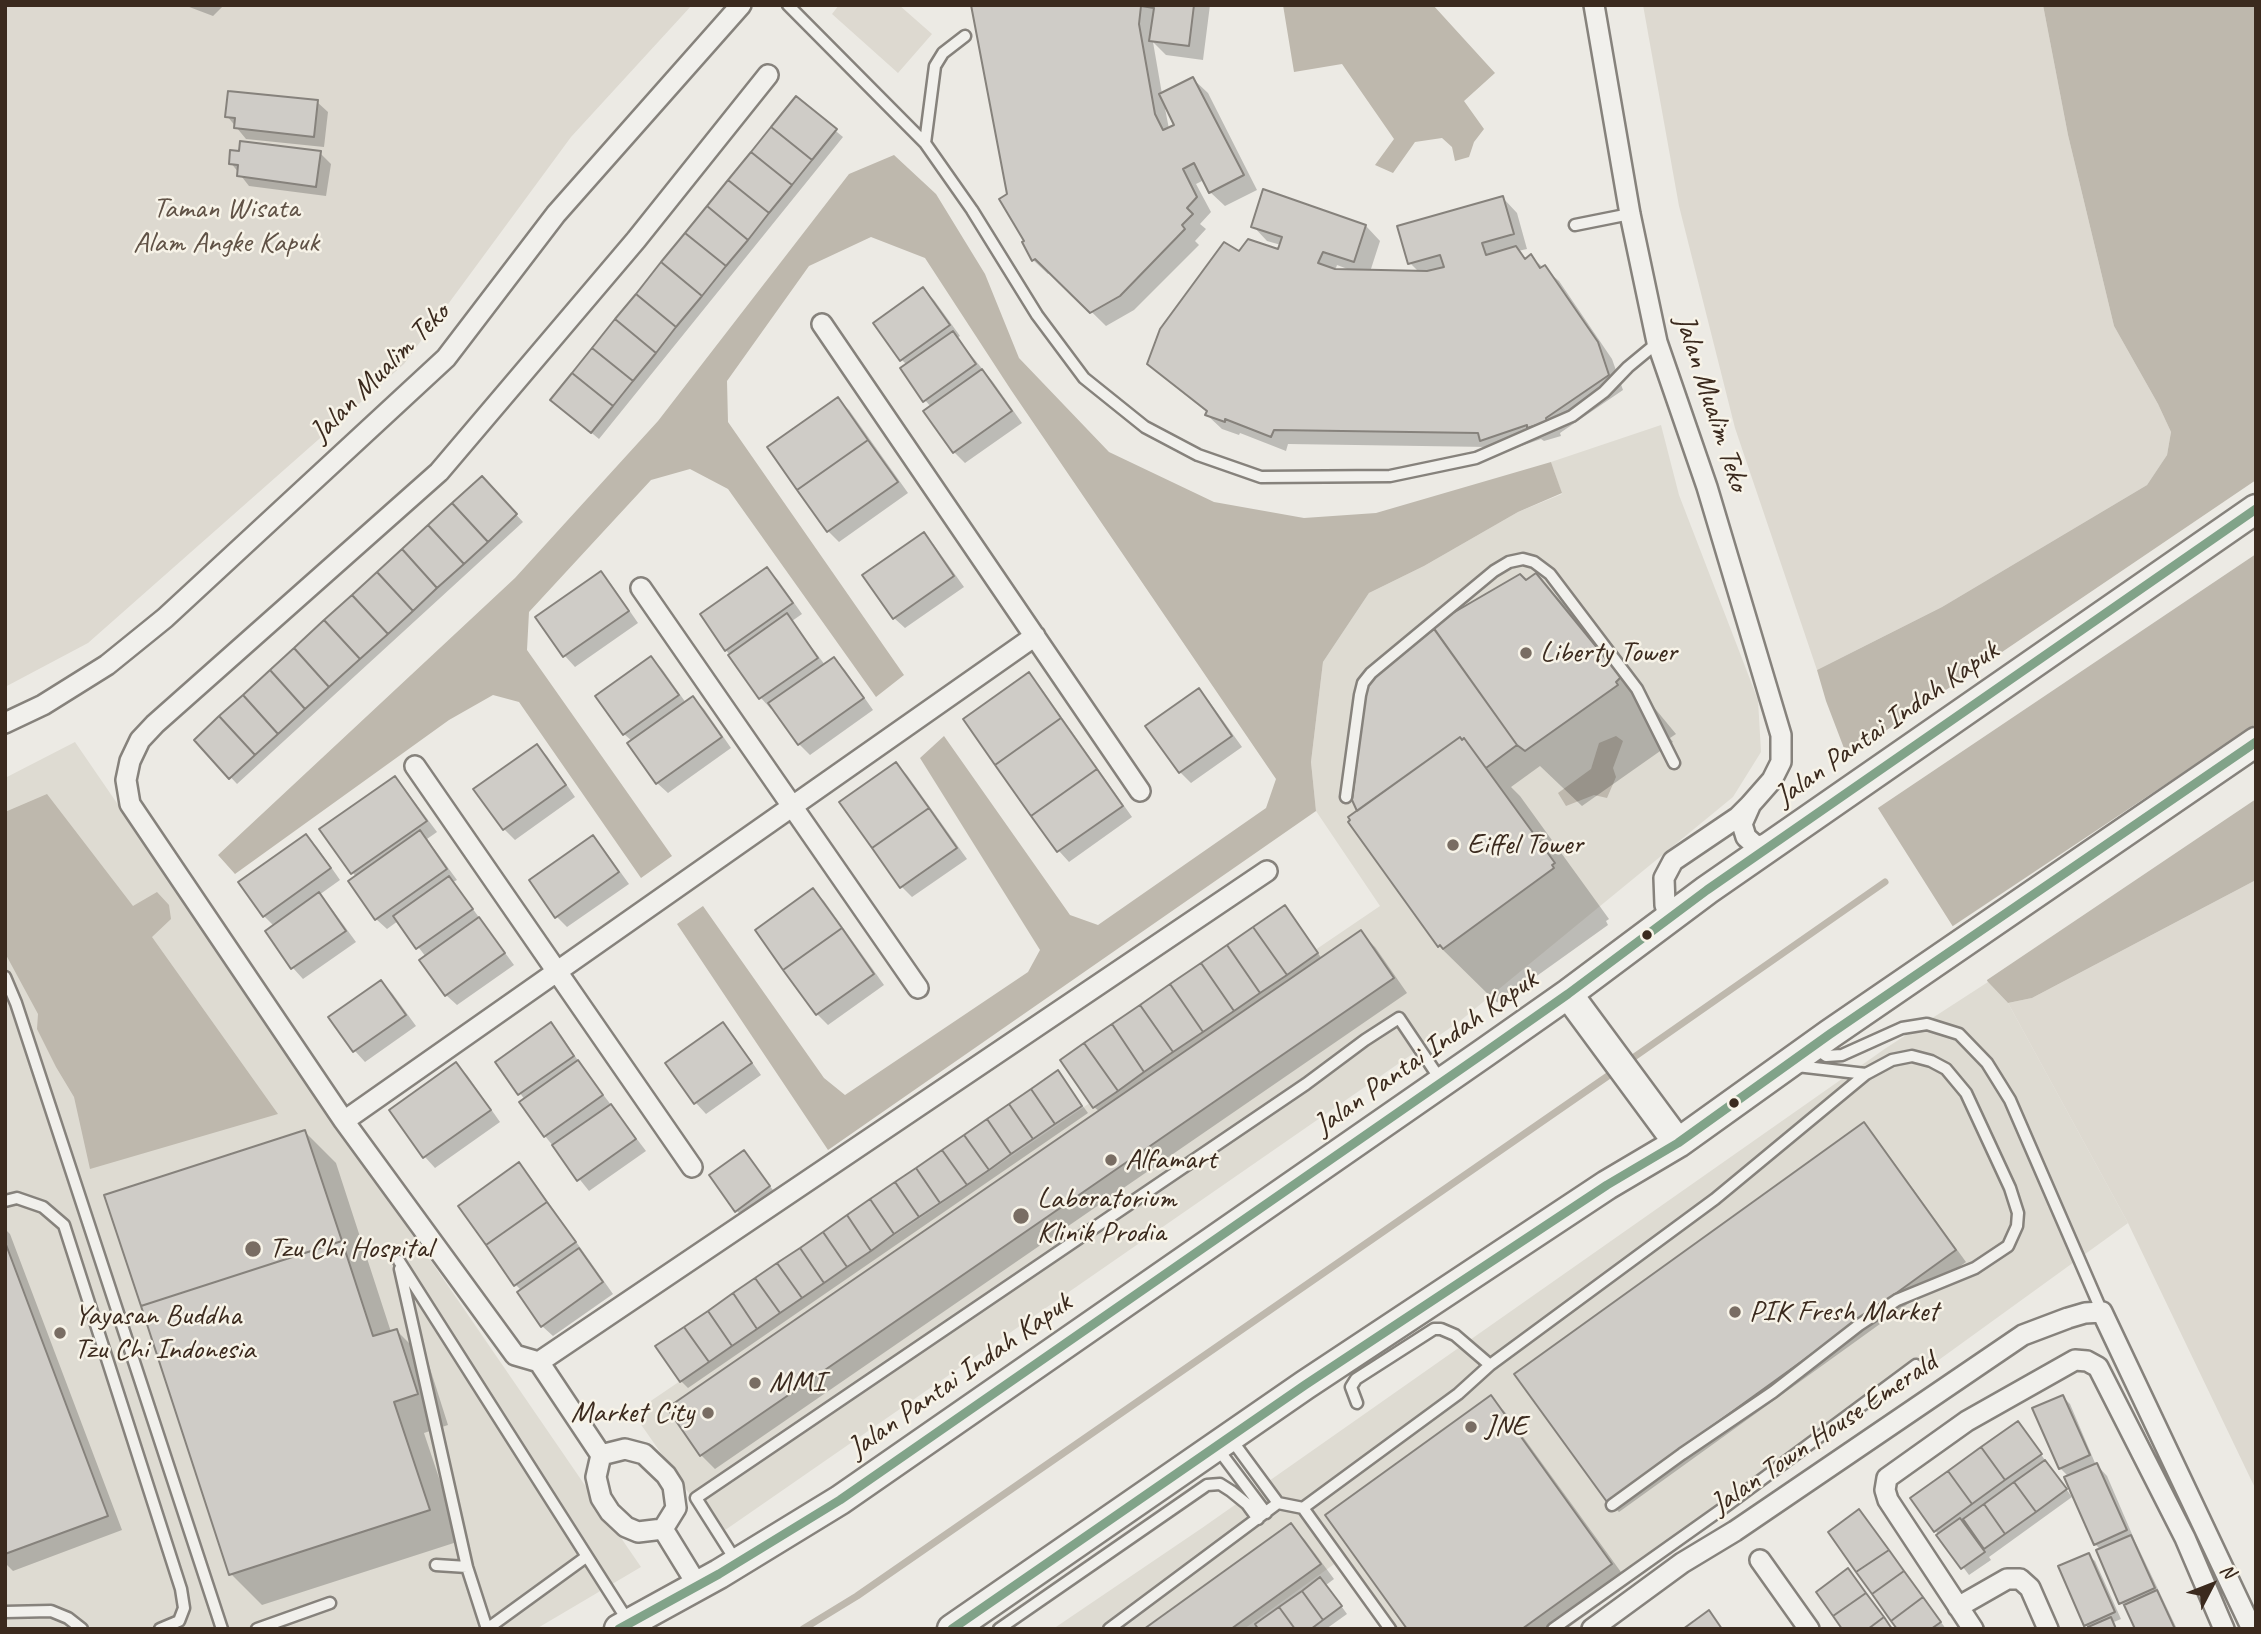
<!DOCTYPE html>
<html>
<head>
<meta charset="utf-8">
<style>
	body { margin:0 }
	#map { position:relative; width:2261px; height:1634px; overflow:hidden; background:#eceae4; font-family:Caveat,sans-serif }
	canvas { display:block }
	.frame { position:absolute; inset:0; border:7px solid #3b2a1e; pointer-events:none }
	.north { position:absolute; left:2177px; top:1550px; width:70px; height:70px; -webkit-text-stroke:5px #f7f3e8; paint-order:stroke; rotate:48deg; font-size:19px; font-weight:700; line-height:28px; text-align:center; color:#3b2a1e }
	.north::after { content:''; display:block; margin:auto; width:24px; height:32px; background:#3b2a1e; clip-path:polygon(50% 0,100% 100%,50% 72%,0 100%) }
</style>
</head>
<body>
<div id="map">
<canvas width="2261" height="1634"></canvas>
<div class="frame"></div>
<div class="north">N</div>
</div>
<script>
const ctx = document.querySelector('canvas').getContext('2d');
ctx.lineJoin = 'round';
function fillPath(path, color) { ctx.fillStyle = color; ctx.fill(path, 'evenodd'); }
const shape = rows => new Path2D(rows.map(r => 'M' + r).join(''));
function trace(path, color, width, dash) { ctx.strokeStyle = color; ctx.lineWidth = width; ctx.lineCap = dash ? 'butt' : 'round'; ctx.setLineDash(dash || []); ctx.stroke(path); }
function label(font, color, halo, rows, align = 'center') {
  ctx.font = font + ' Caveat,sans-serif'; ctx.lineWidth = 5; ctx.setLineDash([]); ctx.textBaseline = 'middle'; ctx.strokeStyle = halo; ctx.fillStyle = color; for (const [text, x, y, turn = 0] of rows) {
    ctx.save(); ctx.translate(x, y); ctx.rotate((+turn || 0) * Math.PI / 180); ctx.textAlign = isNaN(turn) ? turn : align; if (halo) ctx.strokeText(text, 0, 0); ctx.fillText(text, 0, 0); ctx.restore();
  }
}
fillPath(shape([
	[1661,425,1679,495,1758,700,1761,752,1733,797,1460,1021,718,1535,633,1413,1380,906,1316,811,1311,762,1323,662,1369,593,1424,566,1518,512,1562,494,1551,462],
	[75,742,641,1567,536,1629,5,1629,5,778],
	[1988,982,2008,1003,2128,1223,1567,1629,1395,1629,1344,1557,1244,1629,1053,1629,1202,1528,1886,1048]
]), '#dedbd2');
fillPath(shape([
	[5,5,692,5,571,137,404,364,88,643,5,687],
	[839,5,899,5,932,34,898,73,832,14],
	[1643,5,2043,5,2068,135,2114,326,2158,404,2171,432,2167,455,2147,485,1942,607,1817,670,1735,428,1679,206],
	[2256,880,2256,1490,2128,1223,2008,1003,2032,998]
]), '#ddd9d0');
fillPath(shape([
	[1283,5,1433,5,1495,73,1464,101,1484,129,1474,142,1469,157,1455,161,1452,147,1442,138,1415,142,1393,173,1375,165,1394,139,1342,64,1294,72],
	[2043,5,2256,5,2256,880,2032,998,2008,1003,1988,982,1850,764,1826,701,1817,670,1942,607,2147,485,2167,455,2171,432,2158,404,2114,326,2068,135],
	[894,155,936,194,985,274,1019,358,1109,452,1214,502,1304,518,1376,513,1551,462,1562,493,1518,512,1424,566,1369,593,1323,662,1311,762,1316,811,828,1150,677,924,703,906,824,1078,845,1095,1028,972,1040,950,920,758,944,736,1070,915,1098,925,1266,808,1276,779,1011,390,925,258,871,237,809,266,727,381,728,422,904,675,876,697,728,489,690,469,651,480,529,612,527,650,672,856,641,878,519,702,493,695,449,720,235,874,218,855,515,578,658,421,849,174],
	[1616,736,1623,741,1613,768,1616,777,1607,798,1594,795,1566,806,1558,793,1591,769,1599,743],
	[47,794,133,906,157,892,169,905,171,919,152,937,278,1114,90,1169,74,1097,56,1067,37,1029,38,1014,5,953,5,812]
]), '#beb8ad');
fillPath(shape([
	[2256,480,2256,554,1875,810,1844,759],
	[2256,724,2256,799,1984,982,1950,928]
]), '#eceae4');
fillPath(shape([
	[184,5,224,5,213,16],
	[973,5,1210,5,1203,60,1166,55,1153,42,1162,94,1193,79,1208,93,1257,190,1225,206,1210,192,1204,180,1196,184,1211,212,1200,224,1206,229,1195,241,1199,245,1134,310,1106,326,1051,272,1048,274,1033,260,1009,195],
	[1164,103,1176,126,1169,129],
	[797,99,843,137,599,439,559,406],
	[317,102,328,112,324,147,246,139,227,116],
	[320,153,331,164,326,196,249,186,231,163],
	[1503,198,1517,213,1527,249,1518,251,1527,260,1531,257,1559,281,1612,359,1623,390,1560,433,1561,436,1544,441,1541,439,1496,455,1488,447,1288,444,1286,451,1240,433,1239,435,1222,429,1207,415,1208,413,1164,378,1149,363,1239,253,1279,251,1281,245,1267,241,1253,226,1366,226,1380,241,1370,272,1420,273,1410,263],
	[1337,265,1353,271,1335,271],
	[923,289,934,300,960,336,957,338,993,382,1022,423,965,463,954,452,925,411,931,407,925,400,907,365,901,359],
	[838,400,849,410,908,493,839,542,828,531],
	[489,485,523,522,237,784,196,740],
	[923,534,934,545,964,587,905,628,894,618],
	[767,569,778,580,802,614,792,621,825,665,834,659,845,670,873,710,810,755,799,744,773,707,771,709,761,698,726,650],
	[600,573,611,584,638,623,575,667,565,656,538,618],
	[1535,575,1591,631,1676,734,1670,738,1673,742,1582,806,1540,766,1511,787,1520,796,1609,919,1606,921,1608,925,1499,1003,1495,1001,1439,946,1360,811,1435,633,1435,625],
	[651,658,662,669,686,703,693,698,704,709,731,748,668,793,657,783,632,741,624,734],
	[1028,675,1039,685,1132,817,1069,862,1059,851,965,720],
	[1199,690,1209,701,1242,747,1191,783,1180,772,1148,726],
	[537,746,547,756,575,797,515,840,504,829],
	[896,764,907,775,967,859,912,897,902,887],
	[395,778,405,789,437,832,427,839,457,880,453,882,514,965,457,1005,446,995,426,957,398,921,387,929,376,919,356,877,321,829],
	[306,836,317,847,340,880,319,895,329,905,356,942,303,979,293,968,267,931,274,926,264,916],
	[593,837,603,848,629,884,567,927,557,917],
	[813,890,824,901,884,985,828,1025,817,1014,757,930],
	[1291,914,1322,959,1361,933,1375,947,1407,993,715,1469,701,1455,1100,1112,1094,1107],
	[381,982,392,993,416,1026,365,1062,355,1051,331,1017],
	[550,1025,561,1035,583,1068,646,1151,589,1191,545,1136,525,1100,497,1062],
	[723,1025,733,1035,761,1075,706,1114,696,1103,668,1064],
	[456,1064,467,1075,500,1122,435,1168,425,1157,391,1110],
	[1058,1072,1088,1113,688,1388,681,1381],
	[1863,1124,1874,1135,1966,1262,1619,1512,1608,1501],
	[305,1132,336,1163,391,1332,397,1331,428,1362,448,1425,424,1433,460,1541,262,1605,231,1574],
	[744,1152,776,1194,743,1217,736,1210],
	[518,1165,529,1175,613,1294,553,1336,542,1326,522,1291,516,1285],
	[5,1229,10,1234,122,1530,13,1571,5,1563],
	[2063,1397,2070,1404,2095,1463,2107,1476,2135,1541,2177,1629,2137,1629,2128,1610,2121,1603,2101,1550,2095,1544,2069,1477,2060,1468],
	[1491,1398,1505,1412,1626,1579,1556,1629,1409,1629],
	[2018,1423,2072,1497,1989,1557,1991,1560,1969,1575,1935,1530],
	[1859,1511,1866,1518,1946,1629,1899,1629],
	[1291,1525,1305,1540,1334,1579,1326,1585,1347,1614,1326,1629,1147,1629],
	[2088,1555,2095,1561,2121,1619,2114,1622,2117,1629,2090,1629,2086,1625]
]), '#0003');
trace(shape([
	[1627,1062,1885,882],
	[803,1629,857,1596,1618,1069]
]), '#beb8ad', 7);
const building = shape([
	[971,5,1194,5,1189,46,1149,41,1154,8,1141,6,1139,24,1155,114,1163,130,1174,125,1159,94,1193,77,1244,175,1209,193,1194,163,1183,169,1197,197,1187,208,1193,214,1182,225,1185,229,1120,296,1090,313,1035,259,1032,261,1022,242,1024,241,999,199,1007,194,971,5],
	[228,91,318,100,314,137,234,128,235,118,225,117,228,91],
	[796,96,837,129,812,160,771,127,796,96],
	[771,127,812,160,792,185,751,152,771,127],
	[240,141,321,151,316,187,237,176,238,165,229,164,230,150,239,151,240,141],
	[751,152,792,185,769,213,728,180,751,152],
	[728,180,769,213,748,240,707,206,728,180],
	[1263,189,1366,225,1354,262,1323,252,1318,263,1335,269,1427,271,1444,267,1440,255,1408,264,1397,226,1503,196,1514,234,1482,243,1486,255,1516,246,1525,259,1531,254,1540,268,1545,265,1598,342,1609,375,1546,418,1547,422,1527,428,1527,425,1480,441,1478,433,1274,430,1271,437,1225,419,1225,422,1205,415,1207,411,1147,364,1160,329,1224,242,1239,251,1248,239,1278,249,1282,237,1251,227,1263,189],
	[707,206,748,240,726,266,685,233,707,206],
	[685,233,726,266,702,296,661,262,685,233],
	[661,262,702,296,676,327,636,294,661,262],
	[923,287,950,325,900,361,873,323,923,287],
	[636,294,676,327,656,353,615,319,636,294],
	[615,319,656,353,633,381,592,348,615,319],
	[953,331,976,364,923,402,900,368,953,331],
	[592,348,633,381,613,406,572,373,592,348],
	[982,369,1012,411,953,453,923,411,982,369],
	[572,373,613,406,591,433,550,400,572,373],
	[838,397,868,440,797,490,767,447,838,397],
	[868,440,898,482,827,532,797,490,868,440],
	[482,476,517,514,488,542,452,503,482,476],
	[452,503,488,542,464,564,428,525,452,503],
	[428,525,464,564,437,588,402,549,428,525],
	[924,532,954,576,893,619,862,575,924,532],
	[402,549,437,588,413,611,377,572,402,549],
	[767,567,793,603,725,651,700,614,767,567],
	[601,571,629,611,563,657,535,617,601,571],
	[377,572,413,611,388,634,352,595,377,572],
	[1536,573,1621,677,1616,682,1618,685,1525,751,1517,745,1433,627,1434,624,1520,574,1526,580,1536,573],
	[352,595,388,634,360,659,324,620,352,595],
	[787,613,818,658,759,699,728,655,787,613],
	[324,620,360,659,329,687,294,648,324,620],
	[1434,629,1517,745,1486,768,1464,738,1462,740,1460,737,1357,811,1352,800,1367,680,1434,629],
	[294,648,329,687,305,709,270,670,294,648],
	[651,656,679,695,623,735,595,696,651,656],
	[834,657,864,698,798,745,768,703,834,657],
	[270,670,305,709,278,734,243,695,270,670],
	[1029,672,1061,718,995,765,963,719,1029,672],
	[1199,688,1232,736,1179,773,1145,726,1199,688],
	[243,695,278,734,255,755,219,716,243,695],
	[693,696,722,737,656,784,627,743,693,696],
	[219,716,255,755,229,779,194,740,219,716],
	[1061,718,1097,769,1031,816,995,765,1061,718],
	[1460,737,1462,740,1464,738,1555,863,1552,865,1554,868,1443,949,1440,945,1438,947,1348,822,1350,820,1348,817,1460,737],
	[537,744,566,785,503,830,473,789,537,744],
	[896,762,929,808,872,848,839,802,896,762],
	[1097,769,1123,806,1057,852,1031,816,1097,769],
	[395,776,427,821,351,874,319,829,395,776],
	[929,808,957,848,900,888,872,848,929,808],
	[420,830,447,869,375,920,348,881,420,830],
	[306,834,331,868,263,917,238,882,306,834],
	[593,835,619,872,555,918,529,880,593,835],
	[449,876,473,909,416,949,393,916,449,876],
	[813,888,842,928,783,970,755,930,813,888],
	[319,892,346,931,291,969,265,931,319,892],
	[1285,905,1318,953,1287,975,1253,927,1285,905],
	[479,917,505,953,445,996,419,960,479,917],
	[1253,927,1287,975,1260,993,1227,945,1253,927],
	[842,928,874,974,816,1015,783,970,842,928],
	[1361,930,1394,978,700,1456,667,1408,1361,930],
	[1227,945,1260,993,1234,1011,1201,963,1227,945],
	[1201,963,1234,1011,1203,1032,1170,984,1201,963],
	[381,980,406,1015,353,1052,328,1017,381,980],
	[1170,984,1203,1032,1173,1052,1140,1005,1170,984],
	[1140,1005,1173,1052,1144,1072,1112,1024,1140,1005],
	[551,1022,574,1056,518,1095,495,1062,551,1022],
	[723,1022,752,1063,694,1104,665,1063,723,1022],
	[1112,1024,1144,1072,1118,1091,1084,1043,1112,1024],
	[1084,1043,1118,1091,1093,1108,1060,1060,1084,1043],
	[578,1060,603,1095,544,1137,519,1102,578,1060],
	[456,1062,491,1110,423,1158,389,1110,456,1062],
	[1058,1070,1082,1106,1055,1124,1031,1089,1058,1070],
	[1031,1089,1055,1124,1033,1139,1009,1104,1031,1089],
	[611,1104,636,1139,577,1181,552,1145,611,1104],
	[1009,1104,1033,1139,1011,1154,987,1119,1009,1104],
	[987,1119,1011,1154,989,1170,964,1135,987,1119],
	[1864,1122,1956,1250,1607,1502,1514,1374,1864,1122],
	[305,1130,342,1241,141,1306,104,1195,305,1130],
	[964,1135,989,1170,967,1185,942,1150,964,1135],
	[744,1150,770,1186,735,1212,709,1175,744,1150],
	[942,1150,967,1185,940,1203,916,1168,942,1150],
	[519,1162,547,1202,486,1245,458,1206,519,1162],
	[916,1168,940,1203,919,1217,895,1182,916,1168],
	[895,1182,919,1217,894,1234,870,1199,895,1182],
	[870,1199,894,1234,871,1251,847,1215,870,1199],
	[547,1202,576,1242,514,1286,486,1245,547,1202],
	[847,1215,871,1251,847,1267,823,1232,847,1215],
	[823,1232,847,1267,824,1283,800,1248,823,1232],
	[342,1241,373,1336,397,1329,418,1394,394,1402,430,1510,229,1575,141,1306,342,1241],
	[5,1242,108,1516,5,1554,5,1242],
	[579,1248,603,1282,541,1327,517,1292,579,1248],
	[800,1248,824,1283,802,1298,777,1263,800,1248],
	[777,1263,802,1298,780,1313,755,1278,777,1263],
	[755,1278,780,1313,757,1329,733,1293,755,1278],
	[733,1293,757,1329,732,1346,708,1311,733,1293],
	[708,1311,732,1346,709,1362,684,1327,708,1311],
	[684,1327,709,1362,680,1382,655,1346,684,1327],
	[1491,1395,1612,1564,1522,1629,1407,1629,1325,1515,1491,1395],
	[2063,1395,2090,1455,2059,1469,2032,1408,2063,1395],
	[2018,1421,2042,1454,2005,1480,1981,1447,2018,1421],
	[1981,1447,2005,1480,1972,1504,1948,1471,1981,1447],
	[2045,1460,2067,1489,2036,1512,2014,1482,2045,1460],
	[2097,1463,2127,1530,2094,1545,2064,1477,2097,1463],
	[1948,1471,1972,1504,1934,1532,1910,1498,1948,1471],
	[2014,1482,2036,1512,2005,1534,1984,1504,2014,1482],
	[1984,1504,2005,1534,1984,1549,1963,1519,1984,1504],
	[1859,1509,1889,1550,1856,1572,1828,1532,1859,1509],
	[1960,1518,1985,1552,1961,1569,1936,1535,1960,1518],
	[1291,1523,1321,1564,1231,1629,1144,1629,1291,1523],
	[2131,1535,2155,1588,2119,1604,2096,1550,2131,1535],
	[1889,1550,1904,1571,1872,1594,1856,1572,1889,1550],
	[2089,1553,2115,1612,2084,1626,2058,1566,2089,1553],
	[1848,1568,1866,1593,1833,1616,1816,1592,1848,1568],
	[1904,1571,1923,1597,1891,1621,1872,1594,1904,1571],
	[1320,1577,1342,1606,1323,1620,1302,1591,1320,1577],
	[2157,1590,2175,1629,2135,1629,2124,1605,2157,1590],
	[1302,1591,1323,1620,1311,1629,1295,1629,1279,1607,1302,1591],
	[1866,1593,1884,1617,1868,1629,1842,1629,1833,1616,1866,1593],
	[1923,1597,1941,1622,1931,1629,1897,1629,1891,1621,1923,1597],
	[1279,1607,1295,1629,1258,1629,1255,1624,1279,1607],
	[1709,1610,1722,1629,1683,1629,1709,1610],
	[1884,1617,1892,1629,1868,1629,1884,1617],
	[2111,1617,2116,1629,2089,1629,2088,1627,2111,1617]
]);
fillPath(building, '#cfccc7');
trace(building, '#86827c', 2);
const service = shape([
	[788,5,925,143,972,210,1037,315,1084,378,1145,427,1198,455,1261,477,1390,476,1476,458,1572,416,1604,392,1628,367,1657,343],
	[925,143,935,66,943,53,965,36],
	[1575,225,1630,214],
	[1346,797,1360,695,1363,683,1371,673,1494,571,1509,562,1523,559,1534,562,1550,574,1637,689,1674,763],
	[5,977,16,1003,222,1629],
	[1816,1049,1826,1056,1842,1055,1902,1028,1927,1024,1959,1034,1987,1063,2010,1100,2102,1312],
	[1797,1066,1866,1074],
	[5,1201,17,1198,43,1207,64,1225,181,1589,184,1608,179,1621,160,1629],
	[399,1261,628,1621],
	[400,1269,467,1567,487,1629],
	[1357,1403,1351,1387,1356,1379,1434,1329,1441,1329,1455,1335,1490,1365],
	[1231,1439,1278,1503,1303,1508],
	[1218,1449,1266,1513],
	[736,1561,696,1498,1306,1084,1365,1040,1399,1018,1442,1082],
	[436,1565,467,1567],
	[5,1612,51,1611,68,1618,82,1629],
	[257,1629,330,1603],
	[487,1629,586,1557],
	[999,1629,1207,1485,1220,1484,1231,1491,1247,1504,1258,1519],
	[1109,1629,1278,1503],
	[1390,1629,1303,1508,1458,1394,1490,1365,1715,1199,1866,1074,1892,1060,1912,1056,1931,1061,1946,1069,1966,1093,2010,1188,2018,1213,2017,1226,2008,1246,1975,1268,1897,1300,1859,1325,1773,1392,1682,1454,1612,1505],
	[1553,1629,1722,1509,1916,1365]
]);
const minor = shape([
	[1594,5,1630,214,1657,342,1707,487,1781,735,1781,762,1772,780,1750,805,1738,817,1673,861,1664,878,1665,905,1670,918],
	[768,75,636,240,439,472,155,724,140,740,130,761,126,780,130,804,344,1121,1035,636],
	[822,324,1140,791],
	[641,588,918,988],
	[5,723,43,705,107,665,165,618,446,358,556,214,741,5],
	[415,766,692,1167],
	[1750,806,1742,824,1746,837,1756,846,1774,843],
	[344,1121,515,1355,539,1362,1267,871],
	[539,1362,601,1455,596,1477,601,1498,610,1512,626,1527,638,1532,663,1529,676,1508,673,1486,666,1475,644,1454,625,1449,601,1455],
	[663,1529,698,1586],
	[1760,1560,1809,1629],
	[1958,1607,2007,1579,2020,1579,2030,1588,2048,1629],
	[1592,1629,1682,1563,1735,1531,2023,1335,2068,1318,2085,1313,2102,1312,2252,1629],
	[1973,1629,1888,1500,1885,1490,1887,1478,1967,1421,2075,1360,2087,1361,2098,1367,2185,1538,2224,1629]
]);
const secondary = shape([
	[1568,994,1678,1143],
	[619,1629,719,1574,840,1500,1484,1053,1568,994,1707,890,2256,509],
	[952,1629,1305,1385,1607,1185,1678,1143,1830,1034,2256,742]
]);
trace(service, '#86827c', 15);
trace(minor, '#86827c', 24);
trace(secondary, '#86827c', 33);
trace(service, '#f1f0ec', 10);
trace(minor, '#f1f0ec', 19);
trace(secondary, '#f1f0ec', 28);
trace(shape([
	[619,1629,719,1574,840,1500,1484,1053,1568,994,1707,890,2256,509],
	[952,1629,1305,1385,1607,1185,1678,1143,1830,1034,2256,742]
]), '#81a389', 9);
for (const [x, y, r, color] of [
	[1526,653,7,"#796d63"],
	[1453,845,7,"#796d63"],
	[1647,935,6,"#3b2a1e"],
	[1734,1103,6,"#3b2a1e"],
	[1111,1160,7,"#796d63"],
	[1021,1216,9,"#796d63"],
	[253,1249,9,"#796d63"],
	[1735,1312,7,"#796d63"],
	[60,1333,7,"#796d63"],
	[755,1383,7,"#796d63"],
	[708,1413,7,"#796d63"],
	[1471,1427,7,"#796d63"]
]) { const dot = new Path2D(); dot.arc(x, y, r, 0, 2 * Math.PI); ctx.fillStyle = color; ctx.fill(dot); trace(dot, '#f7f3e8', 2.5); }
label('30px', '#605246', '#f7f3e8', [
	["Taman Wisata",226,209],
	["Alam Angke Kapuk",226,243]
]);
label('30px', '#3b2a1e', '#f7f3e8', [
	["Jalan Mualim Teko",380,373,-45],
	["Jalan Mualim Teko",1711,403,72],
	["Jalan Pantai Indah Kapuk",1887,724,-35],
	["Jalan Pantai Indah Kapuk",1426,1053,-35],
	["Jalan Pantai Indah Kapuk",960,1376,-35],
	["Jalan Town House Emerald",1824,1434,-34]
]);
label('30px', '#3b2a1e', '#f7f3e8', [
	["Liberty Tower",1540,653],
	["Eiffel Tower",1467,845],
	["Alfamart",1125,1160],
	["Laboratorium",1037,1199],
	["Klinik Prodia",1037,1233],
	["Tzu Chi Hospital",269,1249],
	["PIK Fresh Market",1749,1312],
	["Yayasan Buddha",74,1316],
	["Tzu Chi Indonesia",74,1350],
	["MMI",769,1383],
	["Market City",694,1413,"right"],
	["JNE",1485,1427]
], 'left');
</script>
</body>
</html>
